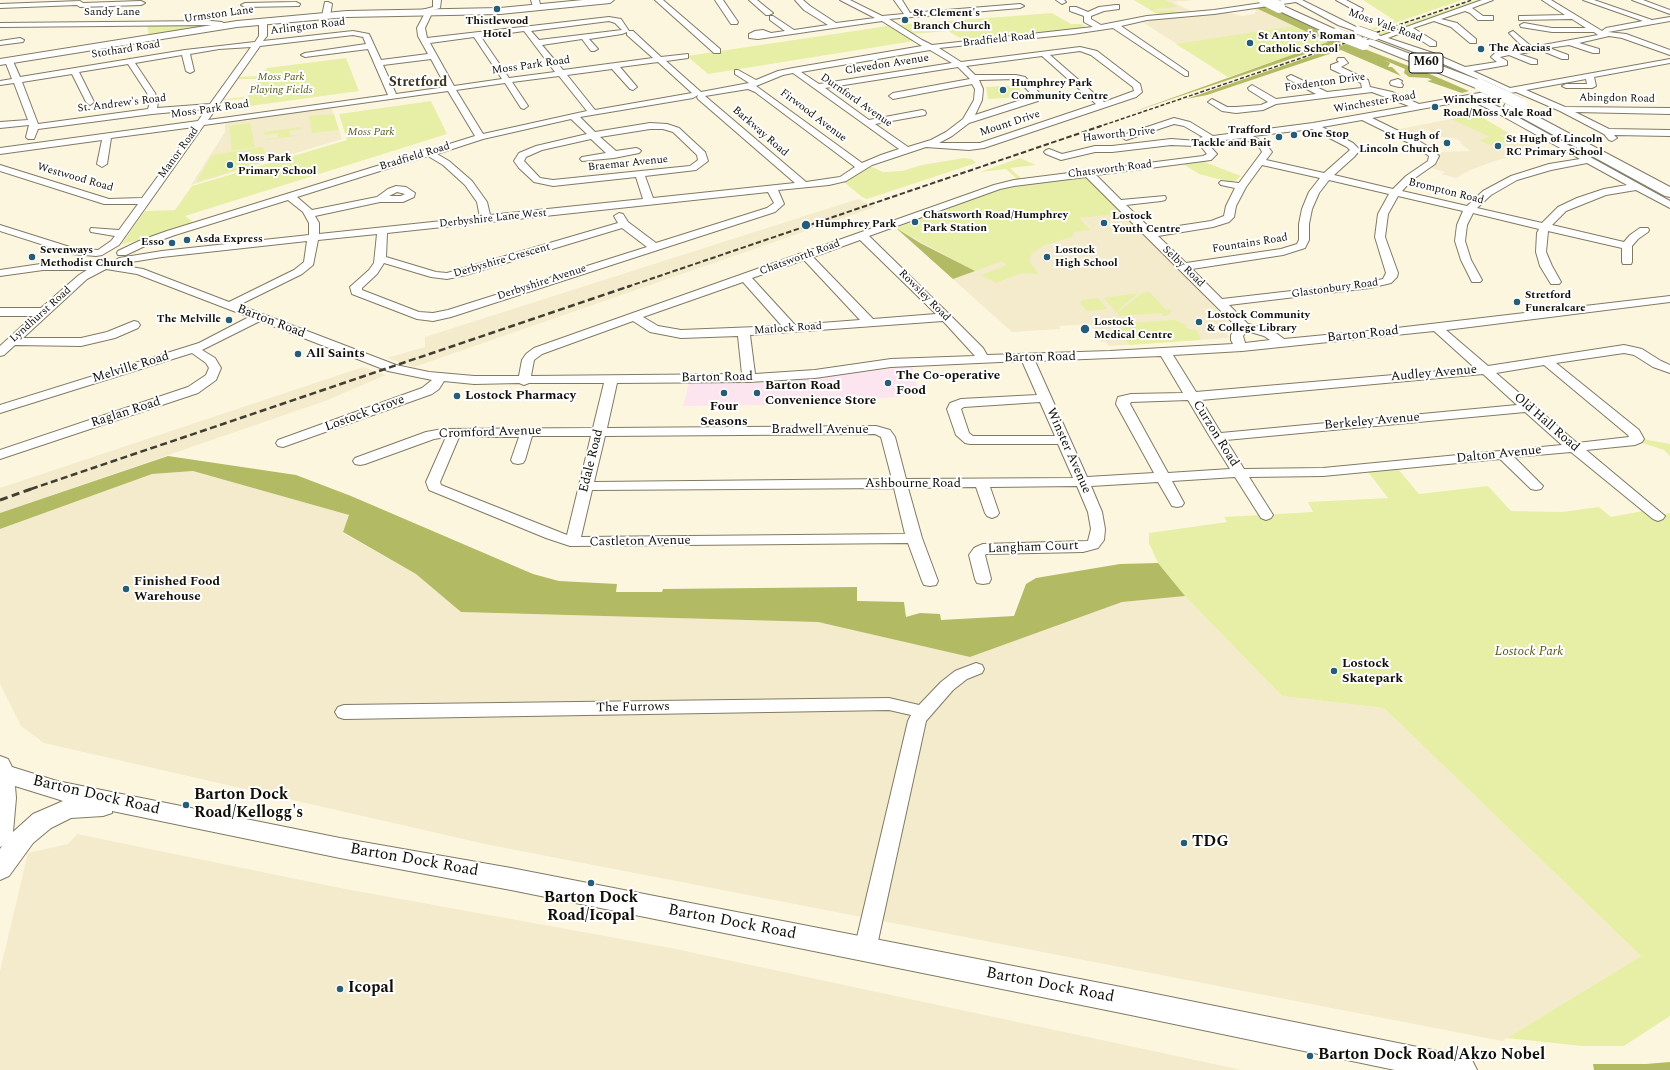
<!DOCTYPE html>
<html>
<head>
<meta charset="utf-8">
<style>
	body { margin:0 }
	canvas { display:block; background:#fdf6df }
</style>
</head>
<body>
<canvas width="1670" height="1070"></canvas>
<script>
const ctx = document.querySelector('canvas').getContext('2d');
ctx.lineJoin = 'round';
function fillPath(path, color) { ctx.fillStyle = color; ctx.fill(path, 'evenodd'); }
const shape = rows => new Path2D(rows.map(r => 'M' + r).join(''));
function trace(path, color, width, dash) { ctx.strokeStyle = color; ctx.lineWidth = width; ctx.lineCap = dash ? 'butt' : 'round'; ctx.setLineDash(dash || []); ctx.stroke(path); }
function label(font, color, halo, rows, align = 'center') {
  ctx.font = font + ' Spectral,serif'; ctx.lineWidth = 4; ctx.setLineDash([]); ctx.textBaseline = 'middle'; ctx.strokeStyle = halo; ctx.fillStyle = color; for (const [text, x, y, turn = 0] of rows) {
    ctx.save(); ctx.translate(x, y); ctx.rotate((+turn || 0) * Math.PI / 180); ctx.textAlign = isNaN(turn) ? turn : align; if (halo) ctx.strokeText(text, 0, 0); ctx.fillText(text, 0, 0); ctx.restore();
  }
}
fillPath(shape([
	[912,366,918,388,907,396,832,403,765,405,683,406,689,383,741,383,781,382]
]), '#fde5f0');
fillPath(shape([
	[1134,0,1195,0,1173,2,1193,12,1159,15],
	[1256,8,1329,42,1228,77,1141,21,1225,12,1242,16,1255,14],
	[331,106,342,139,191,185,225,132,225,121],
	[1476,114,1540,151,1523,153,1495,161,1470,170,1456,178,1442,174,1445,172,1431,168,1439,162,1439,156,1436,152,1470,151,1460,143,1462,142,1454,138,1433,136,1437,135,1428,130,1404,135,1395,130],
	[1089,178,1187,277,1226,319,1228,338,1109,346,1106,342,1101,342,1090,324,1059,326,1060,329,1012,332,896,228,1003,188],
	[858,199,875,207,414,367,387,358,425,347,425,337],
	[363,367,386,375,325,401,0,513,0,488],
	[193,471,349,515,343,533,416,574,461,612,818,622,970,657,1122,602,1185,596,1282,696,1384,708,1641,956,1502,1041,485,844,44,743,21,726,0,684,0,529,152,474],
	[77,834,340,888,671,948,1242,1070,0,1070,0,971,28,853,68,844]
]), '#f3ebcc');
fillPath(shape([
	[1134,0,1165,0,1178,7,1155,9,1159,11,1173,10,1179,13,1159,15],
	[1363,0,1462,0,1371,31,1367,30,1394,21,1394,20],
	[1476,0,1485,0,1385,35,1377,34],
	[1052,13,1071,24,1082,24,1086,28,964,40,948,31,912,34,897,25],
	[147,25,209,25,208,26,149,36],
	[888,26,914,41,708,74,687,56],
	[1294,26,1329,42,1228,77,1176,44],
	[346,58,359,91,243,107,245,102,245,99,223,100,224,99,247,97,259,79,236,79,238,77,261,76,267,68],
	[1019,85,1022,97,988,99,986,87],
	[431,101,447,134,185,216,195,223,121,245,145,211,175,210,192,186,347,140,339,114],
	[334,114,339,130,312,133,309,116],
	[1476,114,1512,135,1499,135,1510,141,1490,145,1479,140,1490,137,1451,119],
	[250,123,255,147,232,151,229,126],
	[300,127,301,129,289,131,290,135,302,135,266,140,265,139,278,138,278,133,265,135,264,132],
	[263,147,267,161,196,182,212,155],
	[964,158,972,159,976,163,867,199,862,197,844,182,870,166,883,172,902,171,922,165],
	[1020,158,1036,165,1010,168,1022,179,1018,180,1006,169,980,172],
	[1202,161,1241,176,1234,182,1218,179,1199,174,1183,164],
	[1081,177,1089,178,1131,221,1126,222,1117,214,1079,218,1090,230,1074,232,1072,237,1045,245,1032,253,1029,261,1039,274,1022,273,996,283,981,275,1007,265,1002,261,975,271,896,228,1003,188],
	[1149,292,1166,310,1170,309,1172,311,1167,316,1163,316,1162,313,1119,316,1117,313,1142,293],
	[1138,293,1116,312,1104,298],
	[1098,298,1107,309,1087,311,1080,303,1082,300],
	[1174,320,1187,325,1184,327,1197,331,1201,340,1129,345,1116,324],
	[1643,439,1670,444,1670,456,1664,450,1642,443],
	[1398,469,1419,494,1488,486,1511,511,1562,512,1599,507,1611,517,1643,511,1650,517,1670,513,1670,1016,1624,1046,1582,1046,1507,1038,1641,956,1384,708,1282,696,1185,596,1158,563,1149,543,1149,533,1227,522,1224,517,1313,512,1308,502,1388,498,1368,472]
]), '#e7efa6');
fillPath(shape([
	[1267,5,1318,30,1317,31,1344,41,1130,113,1328,42,1256,8],
	[1349,43,1432,75,1469,91,1462,93,1427,81,1432,80,1428,78,1409,77,1404,73,1405,69,1384,60,1390,63,1388,67,1392,67,1401,76,1341,50,1207,95,1186,99],
	[896,228,920,243,975,271,953,279],
	[168,456,296,475,351,496,533,574,559,581,617,584,616,592,662,592,663,589,857,587,857,601,904,602,906,617,920,613,940,614,941,620,1014,616,1026,584,1036,578,1120,564,1158,563,1185,596,1122,602,970,657,818,622,461,612,416,574,343,532,349,515,193,471,152,474,0,529,0,513],
	[1670,1062,1670,1070,1594,1070,1593,1064,1646,1064]
]), '#b2ba63');
const minor = shape([
	[433,0,441,0,440,8,430,11,432,13,425,28,427,38,609,17,621,19,629,31,633,31,661,57,688,54,688,58,666,61,701,92,749,83,735,74,735,70,738,70,756,80,778,71,793,68,922,46,882,21,758,39,749,38,749,34,755,31,763,30,771,33,785,31,770,20,770,16,773,16,794,30,828,25,804,10,795,0,803,0,810,6,836,23,875,18,840,0,850,0,882,16,904,14,894,0,902,0,910,13,1020,4,1024,6,1020,8,889,19,922,40,932,45,1093,27,1084,22,1084,16,1070,11,1070,7,1076,7,1088,12,1099,7,1116,5,1119,5,1119,9,1104,11,1091,16,1091,19,1101,25,1147,16,1214,10,1282,0,1302,0,1362,30,1358,32,1338,25,1296,2,1214,14,1147,20,1121,26,1188,72,1188,76,1185,76,1113,28,1073,34,939,48,961,62,1080,47,1097,51,1140,84,1142,92,1136,97,984,148,969,150,926,147,872,165,846,181,829,185,778,190,784,204,775,212,451,317,433,321,417,319,352,294,350,287,369,270,374,263,377,234,318,240,313,265,302,274,239,305,396,365,429,372,474,376,519,376,522,360,526,354,534,348,994,185,1014,180,1203,156,1207,154,1199,144,1195,146,1171,145,1112,152,1095,152,1061,160,1046,154,1044,152,1046,150,1049,149,1062,154,1095,146,1112,146,1171,139,1198,141,1199,138,1203,137,1184,126,1174,124,1126,140,1121,137,1123,135,1174,118,1190,122,1213,136,1313,123,1409,106,1372,92,1276,104,1263,110,1236,113,1222,111,1208,102,1212,99,1227,107,1236,107,1261,105,1268,102,1249,90,1248,88,1252,85,1276,99,1316,94,1288,79,1287,77,1291,75,1327,92,1362,88,1361,83,1331,69,1331,65,1339,62,1337,60,1338,58,1344,58,1348,63,1341,67,1368,80,1370,87,1392,92,1419,104,1501,89,1427,57,1371,36,1375,34,1381,36,1482,0,1493,0,1472,8,1483,16,1493,16,1493,20,1478,20,1470,13,1465,11,1441,19,1457,23,1476,39,1476,43,1470,43,1451,27,1434,21,1413,28,1436,42,1436,46,1430,46,1406,31,1388,38,1433,53,1465,67,1497,62,1491,57,1495,53,1524,48,1509,33,1513,31,1532,47,1598,35,1594,32,1552,32,1521,27,1520,25,1524,23,1552,28,1586,28,1572,19,1519,20,1519,16,1522,16,1565,15,1542,0,1551,0,1602,31,1606,28,1643,21,1583,0,1594,0,1652,20,1670,17,1670,21,1608,32,1626,34,1670,50,1670,55,1622,38,1609,36,1579,43,1599,49,1599,53,1593,53,1569,45,1549,48,1568,55,1568,59,1562,59,1540,50,1519,54,1537,60,1537,64,1531,64,1509,55,1500,57,1507,61,1507,65,1473,71,1510,88,1670,59,1670,63,1594,77,1596,86,1592,88,1566,88,1562,86,1566,84,1587,84,1586,79,1526,90,1565,107,1670,108,1670,114,1575,112,1609,129,1670,130,1670,136,1614,135,1617,138,1612,141,1609,140,1604,134,1560,111,1516,92,1480,98,1503,109,1670,201,1670,208,1636,190,1606,195,1566,211,1552,225,1624,242,1630,235,1640,228,1648,228,1649,230,1648,232,1638,239,1632,246,1632,262,1631,264,1623,264,1622,262,1622,248,1548,231,1546,252,1552,266,1561,282,1559,284,1551,284,1540,266,1536,252,1537,233,1539,229,1473,213,1467,225,1465,241,1471,260,1482,280,1480,282,1472,282,1461,260,1455,241,1457,225,1463,211,1398,196,1388,214,1385,237,1398,273,1397,277,1391,283,1370,288,1229,305,1248,324,1272,330,1284,339,1388,329,1670,296,1670,302,1446,330,1488,366,1624,345,1642,349,1661,361,1670,365,1670,373,1653,367,1634,355,1624,353,1556,363,1639,430,1644,439,1642,442,1635,445,1586,450,1665,516,1663,519,1658,521,1653,519,1571,452,1514,457,1543,486,1541,489,1536,490,1531,489,1500,459,1323,476,1249,477,1273,515,1271,518,1266,520,1261,518,1235,477,1172,481,1184,503,1182,506,1177,507,1172,506,1158,482,1091,486,1102,512,1105,529,1104,540,1098,548,1083,552,986,554,985,555,991,579,989,583,983,584,977,583,975,579,969,555,974,548,978,546,983,544,1088,541,1091,529,1088,512,1077,486,990,487,999,513,997,516,992,518,987,516,985,513,976,487,908,488,922,538,938,581,936,585,930,586,924,585,922,581,908,543,570,546,546,538,429,490,426,482,446,437,434,439,365,464,360,465,355,464,353,461,355,458,426,432,443,429,593,428,604,383,529,383,524,385,519,383,474,384,444,381,439,389,432,394,283,447,278,446,276,443,278,440,422,388,432,380,388,371,260,321,202,350,215,358,221,368,216,380,198,393,0,459,0,450,188,387,206,375,209,368,206,363,192,353,0,413,0,405,199,343,249,317,137,274,106,269,87,279,23,338,81,338,107,332,134,321,138,322,140,325,138,328,115,338,81,346,15,345,4,355,0,356,0,346,33,316,0,316,0,308,41,308,79,275,87,270,43,270,0,276,0,270,54,262,59,264,107,263,143,269,229,302,294,270,304,262,307,241,162,257,119,264,114,261,119,258,162,251,309,235,309,223,303,212,288,200,175,235,147,245,126,255,118,255,117,253,118,251,139,241,167,231,422,152,424,150,430,150,475,136,448,91,204,125,119,245,102,255,96,256,72,254,0,231,0,225,73,248,98,250,111,241,115,236,91,232,90,230,91,228,119,230,138,204,104,204,0,171,0,165,109,199,142,198,194,127,111,138,107,164,102,167,97,164,102,140,0,154,0,148,198,121,206,109,152,114,38,129,34,139,28,139,26,137,29,125,0,128,0,122,28,120,14,83,0,85,0,81,12,79,5,61,6,59,12,59,20,77,185,50,255,42,259,36,259,22,263,20,267,22,267,36,263,41,353,31,369,34,381,60,428,54,418,36,417,28,425,13,418,14,414,12,433,7,433,0],
	[609,21,615,23,622,30,539,40,531,31,609,21],
	[524,31,555,72,509,78,481,37,524,31],
	[627,32,627,35,653,58,563,70,542,45,582,39,591,51,594,51,598,49,589,39,622,34,627,32],
	[353,35,363,37,366,44,305,53,301,55,305,57,368,49,388,95,208,120,260,46,353,35],
	[474,37,502,79,454,86,430,43,474,37],
	[251,47,210,104,157,108,158,102,155,93,135,63,182,55,186,71,190,73,194,71,190,54,219,49,251,47],
	[930,50,952,63,819,84,801,72,930,50],
	[1080,51,1091,55,1133,87,1134,91,1104,102,1050,55,1080,51],
	[1042,56,1096,104,980,143,939,143,952,136,969,123,1038,101,1042,96,1025,77,1016,75,975,75,966,66,1042,56],
	[431,59,446,87,396,94,383,65,431,59],
	[658,62,692,93,595,110,567,75,612,69,630,89,633,90,637,87,620,67,658,62],
	[128,64,147,93,150,102,148,109,38,124,22,82,72,74,86,102,90,105,94,102,79,72,128,64],
	[958,67,970,79,893,93,889,96,893,99,972,84,975,89,974,100,963,119,946,132,931,140,908,147,875,124,925,115,926,113,925,111,922,110,869,120,825,88,958,67],
	[793,73,899,149,881,155,862,163,756,86,783,75,793,73],
	[559,76,587,111,483,134,456,90,505,83,521,108,524,109,528,106,512,82,559,76],
	[1015,79,1019,81,1033,96,975,115,982,100,983,89,979,80,1015,79],
	[748,89,755,92,855,167,840,177,806,182,705,96,748,89],
	[698,95,697,97,698,99,795,183,653,198,645,176,696,170,708,161,705,152,679,128,667,124,650,123,595,132,580,117,693,98,698,95],
	[1470,100,1497,113,1580,159,1549,164,1511,176,1483,191,1467,206,1402,191,1412,180,1435,164,1439,156,1432,149,1419,141,1372,118,1470,100],
	[571,119,587,134,536,146,519,153,514,161,519,168,534,182,553,186,636,177,643,199,490,215,487,202,472,181,449,161,437,154,483,139,571,119],
	[1362,120,1413,145,1429,156,1428,161,1406,176,1393,189,1334,175,1354,157,1360,150,1353,143,1322,127,1362,120],
	[650,129,663,129,673,132,697,155,698,160,690,166,680,167,553,180,540,178,524,161,526,157,542,150,591,139,606,153,582,157,580,159,582,161,614,158,639,153,641,151,639,149,636,148,616,151,600,137,650,129],
	[1312,129,1347,147,1350,150,1324,173,1266,160,1272,152,1266,144,1253,136,1312,129],
	[1243,138,1260,148,1262,152,1239,183,1221,181,1219,183,1221,185,1235,188,1226,206,1224,216,1211,221,1152,230,1126,205,1161,201,1165,200,1166,198,1165,196,1121,200,1096,175,1211,160,1217,154,1209,145,1215,141,1243,138],
	[428,156,443,165,465,185,477,202,480,217,319,234,319,223,315,216,380,202,403,202,414,197,415,193,406,187,396,186,388,189,377,197,312,210,297,197,428,156],
	[1587,163,1627,185,1604,189,1577,198,1558,207,1542,223,1477,208,1491,195,1517,180,1551,170,1587,163],
	[1262,165,1320,178,1309,192,1302,209,1299,224,1299,240,1297,244,1281,249,1186,263,1158,236,1213,227,1229,222,1234,217,1236,206,1246,187,1262,165],
	[1086,177,1237,327,1231,335,1231,340,1233,344,1110,351,987,355,983,348,950,315,869,236,1000,189,1014,186,1086,177],
	[1329,180,1389,194,1378,214,1375,237,1386,273,1383,279,1370,282,1222,299,1192,269,1283,255,1305,248,1309,240,1309,224,1312,209,1319,193,1329,180],
	[397,192,405,194,401,196,389,196,397,192],
	[768,192,774,203,767,208,656,243,628,222,623,214,619,213,614,216,618,223,447,273,436,272,386,257,387,233,768,192],
	[622,228,647,247,448,310,433,313,419,312,362,290,362,288,377,274,384,263,431,277,447,279,466,275,622,228],
	[860,240,936,314,873,319,813,257,860,240],
	[804,260,860,320,795,325,752,278,804,260],
	[743,282,782,326,681,330,658,326,643,317,743,282],
	[633,321,650,332,681,338,738,336,742,374,531,376,534,360,542,354,633,321],
	[943,321,975,356,891,359,815,370,755,374,750,335,943,321],
	[1247,331,1264,336,1270,340,1245,343,1243,336,1247,331],
	[1434,331,1475,368,1196,392,1173,355,1242,351,1434,331],
	[1161,356,1183,393,1131,394,1118,397,1117,400,1116,404,1154,473,1087,477,1035,361,1161,356],
	[1022,361,1037,395,961,399,950,403,947,409,956,435,965,443,970,444,1058,444,1073,478,906,479,895,437,890,430,876,426,607,428,617,383,749,382,815,378,891,367,1022,361],
	[1544,365,1628,435,1629,437,1577,443,1496,373,1544,365],
	[1483,374,1517,405,1221,433,1201,400,1483,374],
	[1188,400,1210,437,1230,469,1168,473,1130,404,1131,402,1188,400],
	[1040,402,1055,436,973,436,969,433,961,409,964,407,1040,402],
	[1525,412,1562,445,1323,468,1244,469,1226,440,1525,412],
	[875,434,881,437,892,479,594,482,605,436,875,434],
	[532,436,591,436,567,535,441,485,440,482,459,437,519,437,511,460,513,463,518,464,523,463,525,460,532,436],
	[894,488,905,534,581,537,592,490,894,488],
	[531,0,539,0,541,8,540,10,534,10,531,0],
	[655,0,663,0,720,49,720,53,714,53,655,0],
	[715,0,723,0,738,22,737,24,731,24,715,0],
	[749,0,757,0,773,13,769,15,766,15,749,0],
	[1056,0,1064,0,1066,2,1062,4,1056,0],
	[1336,0,1346,0,1363,9,1362,11,1356,11,1336,0],
	[1632,0,1643,0,1670,10,1670,14,1632,0],
	[80,1,83,3,141,1,145,3,141,5,80,7,77,5,0,8,0,4,80,1],
	[296,2,300,4,299,6,245,7,241,5,245,3,296,2],
	[325,2,328,2,332,4,330,16,326,18,322,16,325,2],
	[211,21,222,22,227,26,223,28,211,25,0,27,0,23,211,21],
	[20,38,24,40,23,42,0,45,0,41,20,38],
	[1398,79,1402,81,1401,83,1403,85,1402,87,1399,87,1391,85,1390,83,1391,81,1398,79],
	[976,663,982,665,984,669,982,673,967,679,953,690,926,721,876,950,872,957,865,959,858,957,854,950,908,721,911,715,889,710,344,719,338,717,335,712,338,707,344,705,889,698,919,705,941,682,955,671,976,663]
]);
const major = shape([
	[583,0,614,0,610,3,500,14,347,17,237,27,0,65,0,59,237,21,347,11,500,8,583,0],
	[0,756,8,759,12,767,57,781,340,838,511,868,1126,988,1462,1056,1472,1060,1477,1070,1395,1070,1126,1014,511,890,340,858,112,811,112,813,103,816,71,818,51,828,33,843,9,876,0,880,0,849,2,846,0,847,0,756],
	[15,786,57,799,63,801,33,814,13,832,16,798,15,786]
]);
const highway = shape([
	[1279,4,1341,32,1343,34,1341,36,1333,36,1275,9,1274,7,1275,5,1279,4],
	[1371,39,1484,82,1486,85,1484,88,1480,89,1476,88,1367,44,1365,42,1367,40,1371,39],
	[1510,102,1670,187,1670,197,1665,196,1506,109,1504,106,1506,103,1510,102]
]);
trace(minor, '#807a65', 2);
trace(major, '#807a65', 2);
trace(highway, '#807a65', 2);
fillPath(minor, '#fff');
fillPath(major, '#fff');
fillPath(highway, '#fff');
trace(shape([
	[1098,127,1472,0]
]), '#403d32', 1.5, [4, 2]);
trace(shape([
	[627,287,1101,126]
]), '#403d32', 2, [5.5, 2.5]);
trace(shape([
	[31,489,630,286]
]), '#403d32', 2.5, [7, 3.5]);
trace(shape([
	[0,500,34,488]
]), '#403d32', 3, [8, 4.5]);
const minorBridge = shape([
	[1358,30,1375,36]
]);
const highwayBridge = shape([
	[1265,0,1279,7],
	[1337,34,1363,44],
	[1480,85,1521,104]
]);
trace(minorBridge, '#807a65', 9, []);
trace(highwayBridge, '#807a65', 12, []);
trace(minorBridge, '#fff', 8);
trace(highwayBridge, '#fff', 12);
for (const [x, y, r, color] of [
	[497,9,4,"#255d77"],
	[905,20,4,"#255d77"],
	[1250,43,4,"#255d77"],
	[1481,49,4,"#255d77"],
	[1003,90,4,"#255d77"],
	[1435,107,4,"#255d77"],
	[1294,135,4,"#255d77"],
	[1279,137,4,"#255d77"],
	[1447,143,4,"#255d77"],
	[1498,146,4,"#255d77"],
	[230,165,4,"#255d77"],
	[915,222,4,"#255d77"],
	[1104,223,4,"#255d77"],
	[806,225,5,"#255d77"],
	[187,240,4,"#255d77"],
	[172,243,4,"#255d77"],
	[32,257,4,"#255d77"],
	[1047,257,4,"#255d77"],
	[1517,302,4,"#255d77"],
	[229,320,4,"#255d77"],
	[1199,322,4,"#255d77"],
	[1085,329,5,"#255d77"],
	[298,354,4,"#255d77"],
	[888,383,4,"#255d77"],
	[724,393,4,"#255d77"],
	[757,393,4,"#255d77"],
	[457,396,4,"#255d77"],
	[126,589,4,"#255d77"],
	[1334,671,4,"#255d77"],
	[186,805,4,"#255d77"],
	[1184,843,4,"#255d77"],
	[591,883,4,"#255d77"],
	[340,989,4,"#255d77"],
	[1310,1056,4,"#255d77"]
]) { const dot = new Path2D(); dot.arc(x, y, r, 0, 2 * Math.PI); ctx.fillStyle = color; ctx.fill(dot); trace(dot, '#fff', 1.5); }
label('11px', '#110f07', '#fff', [
	["Sandy Lane",112,13],
	["Urmston Lane",219,15,-8],
	["Moss Vale Road",1385,26,20],
	["Arlington Road",308,27,-7],
	["Bradfield Road",999,40,-6],
	["Stothard Road",126,50,-9],
	["Clevedon Avenue",887,65,-9],
	["Moss Park Road",531,66,-8],
	["Foxdenton Drive",1325,83,-8],
	["Abingdon Road",1617,99,1],
	["Durnford Avenue",856,101,35],
	["Winchester Road",1375,103,-10],
	["St. Andrew's Road",122,104,-7],
	["Moss Park Road",210,110,-8],
	["Firwood Avenue",813,116,37],
	["Mount Drive",1010,124,-18],
	["Barkway Road",760,132,41],
	["Haworth Drive",1119,135,-6],
	["Manor Road",179,153,-54],
	["Bradfield Road",415,157,-17],
	["Braemar Avenue",628,164,-6],
	["Chatsworth Road",1110,170,-7],
	["Westwood Road",75,178,16],
	["Brompton Road",1446,192,14],
	["Derbyshire Lane West",493,219,-6],
	["Fountains Road",1250,244,-9],
	["Chatsworth Road",800,258,-20],
	["Derbyshire Crescent",502,261,-16],
	["Selby Road",1183,267,44],
	["Derbyshire Avenue",542,283,-18],
	["Glastonbury Road",1335,289,-8],
	["Rowsley Road",924,296,45],
	["Lyndhurst Road",41,315,-42],
	["Matlock Road",788,329,-4]
]);
label('bold 11px', '#110f07', '#fff', [
	["St. Clement's",913,14],
	["Branch Church",913,27],
	["Thistlewood",497,22,"center"],
	["Hotel",497,35,"center"],
	["St Antony's Roman",1258,37],
	["Catholic School",1258,50],
	["The Acacias",1489,49],
	["Humphrey Park",1011,84],
	["Community Centre",1011,97],
	["Winchester",1443,101],
	["Road/Moss Vale Road",1443,114],
	["Trafford",1271,131,"right"],
	["Tackle and Bait",1271,144,"right"],
	["One Stop",1302,135],
	["St Hugh of",1439,137,"right"],
	["Lincoln Church",1439,150,"right"],
	["St Hugh of Lincoln",1506,140],
	["RC Primary School",1506,153],
	["Moss Park",238,159],
	["Primary School",238,172],
	["Chatsworth Road/Humphrey",923,216],
	["Park Station",923,229],
	["Lostock",1112,217],
	["Youth Centre",1112,230],
	["Humphrey Park",815,225],
	["Asda Express",195,240],
	["Esso",164,243,"right"],
	["Sevenways",40,251],
	["Methodist Church",40,264],
	["Lostock",1055,251],
	["High School",1055,264],
	["Stretford",1525,296],
	["Funeralcare",1525,309],
	["Lostock Community",1207,316],
	["& College Library",1207,329],
	["The Melville",221,320,"right"],
	["Lostock",1094,323],
	["Medical Centre",1094,336]
], 'left');
label('italic 11px', '#545819', '#fff', [
	["Moss Park",281,78],
	["Playing Fields",281,91],
	["Moss Park",371,133]
]);
for (const [x, y, w] of [
	[1426,63,34]
]) { const box = new Path2D(); box.roundRect(x - w / 2, y - 10, w, 20, 3); ctx.fillStyle = '#fff'; ctx.fill(box); trace(box, '#110f07', 1); }
label('bold 12px', '#110f07', null, [
	["M60",1426,63]
]);
label('13px', '#110f07', '#fff', [
	["Barton Road",271,322,21],
	["Barton Road",1363,335,-6],
	["Barton Road",1040,358,-1],
	["Melville Road",131,368,-17],
	["Audley Avenue",1434,374,-5],
	["Barton Road",717,378,-1],
	["Raglan Road",126,413,-18],
	["Lostock Grove",365,414,-20],
	["Berkeley Avenue",1372,422,-5],
	["Old Hall Road",1546,423,41],
	["Bradwell Avenue",820,430],
	["Cromford Avenue",490,433,-2],
	["Curzon Road",1215,434,58],
	["Winster Avenue",1068,451,66],
	["Dalton Avenue",1499,455,-6],
	["Edale Road",592,461,-76],
	["Ashbourne Road",913,484],
	["Castleton Avenue",640,542,-1],
	["Langham Court",1033,548,-2],
	["The Furrows",633,708,-1]
]);
label('bold 13px', '#110f07', '#fff', [
	["All Saints",306,354],
	["The Co-operative",896,376],
	["Food",896,391],
	["Barton Road",765,386],
	["Convenience Store",765,401],
	["Lostock Pharmacy",465,396],
	["Four",724,407,"center"],
	["Seasons",724,422,"center"],
	["Finished Food",134,582],
	["Warehouse",134,597],
	["Lostock",1342,664],
	["Skatepark",1342,679]
], 'left');
label('italic 13px', '#545819', '#fff', [
	["Lostock Park",1529,652]
]);
label('bold 14px', '#3b3523', '#fff', [
	["Stretford",418,83]
]);
label('16px', '#110f07', '#fff', [
	["Barton Dock Road",96,796,13],
	["Barton Dock Road",414,861,10],
	["Barton Dock Road",732,923,11],
	["Barton Dock Road",1050,986,11]
]);
label('bold 16px', '#110f07', '#fff', [
	["Barton Dock",194,796],
	["Road/Kellogg's",194,814],
	["TDG",1192,843],
	["Barton Dock",591,899,"center"],
	["Road/Icopal",591,917,"center"],
	["Icopal",348,989],
	["Barton Dock Road/Akzo Nobel",1318,1056]
], 'left');
</script>
</body>
</html>
